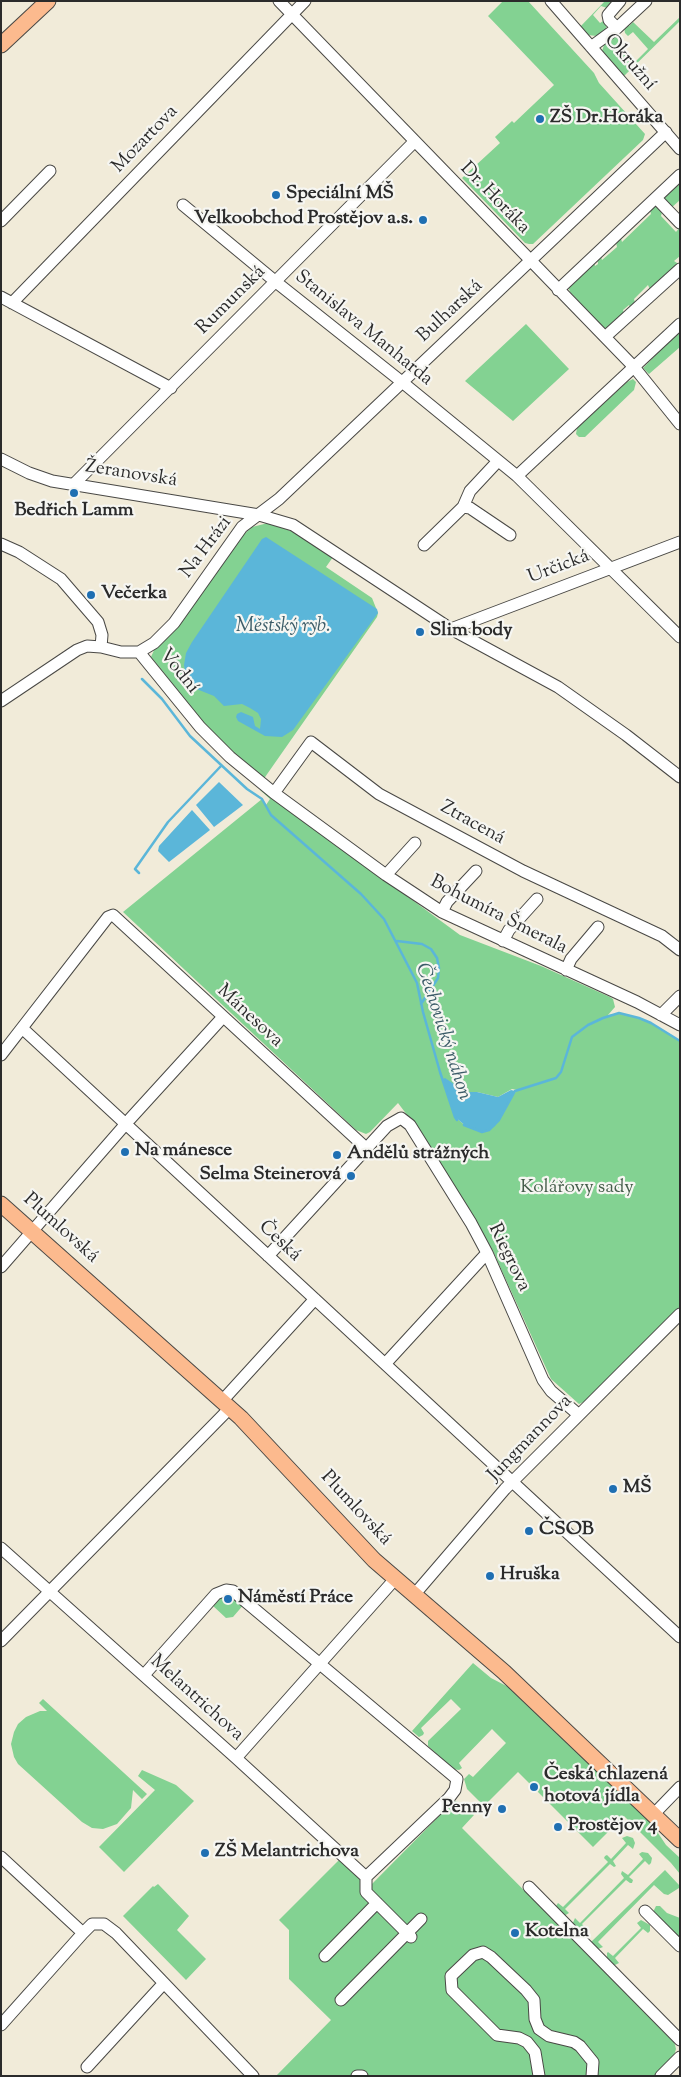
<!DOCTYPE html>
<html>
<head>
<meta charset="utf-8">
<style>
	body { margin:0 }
	#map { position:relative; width:681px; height:2077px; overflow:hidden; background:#f1ebd9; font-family:"Sorts Mill Goudy",serif }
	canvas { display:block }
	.frame { position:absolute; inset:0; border:2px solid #2b2b2b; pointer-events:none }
</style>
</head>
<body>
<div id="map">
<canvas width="681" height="2077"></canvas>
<div class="frame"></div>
</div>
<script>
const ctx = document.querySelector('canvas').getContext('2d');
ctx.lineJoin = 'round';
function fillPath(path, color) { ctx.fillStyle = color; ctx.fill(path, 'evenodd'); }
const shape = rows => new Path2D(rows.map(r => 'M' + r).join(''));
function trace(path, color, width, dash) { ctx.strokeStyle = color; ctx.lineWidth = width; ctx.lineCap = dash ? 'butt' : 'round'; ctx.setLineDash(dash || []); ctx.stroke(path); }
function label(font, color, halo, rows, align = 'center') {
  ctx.font = font + ' "Sorts Mill Goudy",serif'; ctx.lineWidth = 4.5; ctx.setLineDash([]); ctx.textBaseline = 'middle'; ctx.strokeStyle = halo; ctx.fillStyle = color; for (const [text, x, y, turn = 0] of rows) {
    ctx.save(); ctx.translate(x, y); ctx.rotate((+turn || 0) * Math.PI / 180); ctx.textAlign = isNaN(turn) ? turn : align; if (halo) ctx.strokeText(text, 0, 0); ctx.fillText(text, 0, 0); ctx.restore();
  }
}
fillPath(shape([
	[503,1,528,1,594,73,599,83,645,134,643,140,533,244,529,244,525,243,462,178,500,143,495,137,512,121,514,123,554,85,488,16],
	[605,1,612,1,613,4,607,8,601,6,593,15,600,23,605,20,607,23,606,29,597,36,587,35,579,28],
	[680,17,680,21,623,77,602,51,605,42,613,36,617,36,623,40,619,44,635,62,648,49,633,32,628,36,625,33,624,27,626,23,629,26,633,22,654,42],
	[680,179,680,200,670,209,663,197],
	[654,205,663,209,661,216,676,232,680,227,680,256,674,261,680,265,651,292,648,285,634,299,636,306,631,310,629,305,623,310,625,316,605,330,570,292,568,286,594,259,595,266,598,264,597,256,600,254,602,260,617,247,616,242,620,235,622,242,651,214,649,207],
	[526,324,569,369,513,421,465,381],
	[680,330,680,347,649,374,643,368,646,365],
	[633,379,636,382,634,390,585,437,579,437,576,434,577,428,627,382],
	[268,523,294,532,333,557,326,567,372,598,378,613,377,617,263,780,211,732,151,657,155,648,239,539,252,527],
	[261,789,460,935,541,966,610,997,613,999,615,1007,608,1015,619,1013,639,1018,651,1023,680,1041,680,1308,588,1400,579,1404,551,1379,492,1249,426,1140,398,1103,370,1132,366,1134,356,1130,123,912,262,799,266,805,270,799,260,790],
	[445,1079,466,1092,477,1092,498,1097,512,1089,517,1090,510,1099,467,1127,455,1117],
	[232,1595,245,1603,233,1617,226,1618,212,1605,221,1596],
	[473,1663,491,1678,518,1692,648,1818,666,1845,680,1858,680,1874,671,1863,624,1816,593,1847,518,1772,484,1806,467,1789,464,1779,469,1774,473,1777,506,1743,492,1729,459,1763,462,1768,459,1770,453,1769,428,1746,428,1741,461,1709,451,1699,421,1728,424,1733,423,1735,419,1737,412,1731],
	[43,1699,147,1794,142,1799,133,1790,131,1808,117,1824,103,1829,92,1828,82,1822,18,1764,14,1757,11,1744,14,1732,18,1724,26,1717,40,1711,47,1711,39,1703],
	[142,1770,176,1785,194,1801,124,1872,99,1847,155,1790,138,1776],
	[454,1801,462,1803,474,1815,462,1828,674,2041,676,2049,673,2059,656,2076,276,2076,331,2020,289,1979,289,1930,279,1920,340,1859,369,1887],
	[627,1836,633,1838,635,1843,633,1849,628,1845,613,1861,616,1866,614,1867,610,1864,565,1909,569,1913,564,1916,558,1912,556,1906,558,1903,563,1907,608,1862,604,1858,605,1856,607,1855,611,1859,626,1843,622,1838],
	[642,1852,648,1853,652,1858,651,1863,649,1865,645,1861,629,1877,633,1880,632,1883,630,1883,626,1880,582,1924,586,1929,580,1932,572,1925,575,1918,580,1923,624,1878,621,1874,622,1871,628,1875,643,1859,639,1854],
	[665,1870,679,1885,679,1888,668,1895,664,1894,654,1885,598,1942,603,1947,598,1949,590,1943],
	[158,1884,189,1916,177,1930,206,1959,186,1980,123,1916,153,1886,154,1887],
	[656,1906,660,1906,667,1913,680,1918,680,1940,653,1912],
	[641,1920,650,1925,650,1931,648,1933,643,1929,615,1958,619,1963,615,1965,610,1964,607,1961,607,1953,608,1952,613,1956,641,1928,637,1923]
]), '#83d292');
fillPath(shape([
	[266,537,377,609,378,613,293,730,282,737,265,736,238,721,236,717,237,714,241,712,253,717,255,726,260,729,261,719,258,713,250,708,242,704,224,706,214,696,194,688,186,678,184,665,186,653,192,642,262,539],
	[219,782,243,805,214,827,196,805],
	[192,810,210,830,169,862,158,851,159,846],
	[445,1078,466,1092,477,1092,498,1097,511,1090,515,1091,495,1126,489,1130,482,1132,467,1127,455,1117,443,1079]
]), '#5bb6d9');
trace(shape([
	[142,679,162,699,190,736,247,789,262,799,271,815,361,894,384,919,417,983,423,1012,440,1072,455,1117,457,1120],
	[139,873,135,869,168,822,221,766],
	[397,941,422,944,431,949,437,958,439,968,438,978,421,1004],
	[464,1125,482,1132,489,1130,499,1120,515,1091,556,1078,561,1072,572,1037,588,1025,603,1018,619,1013,639,1018,651,1023,680,1041]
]), '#5bb6d9', 2.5);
const minor = shape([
	[279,1,634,367,680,424],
	[551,1,680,149],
	[617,28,609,20,608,15,620,1],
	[591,47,617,28,646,1],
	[656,198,680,223],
	[183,205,276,282,402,382,517,476,680,637],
	[1,221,50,171],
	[558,290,680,175],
	[1,297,171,388],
	[12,303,305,1],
	[605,337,680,269],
	[1,459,29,473,52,481,259,515,293,525,451,629,558,687,626,735,680,777],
	[517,476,680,324],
	[74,484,414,142],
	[463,507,470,508,510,535],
	[1,544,19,552,61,579,98,622,102,635,101,647,121,652,139,652,200,727,230,757,274,793,386,875,442,912,637,1002,680,1025],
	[424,545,463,507,470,491,498,461],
	[451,629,680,542],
	[139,652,154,643,174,623,242,527,279,499,666,132],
	[1,701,77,650,87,646,101,647],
	[274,793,311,742,379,794,523,871,662,936,680,950],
	[386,875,415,843],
	[442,912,447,902,476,871],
	[503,941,509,930,537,899],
	[566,970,571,959,598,927],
	[661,1015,680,996],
	[22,1028,680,1637],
	[1,1055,108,917,113,915,366,1148],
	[268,1256,387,1126,401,1118,410,1125,471,1223,487,1253,543,1380,551,1391,579,1415],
	[1,1267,130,1119,223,1017],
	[385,1364,487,1253],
	[222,1401,315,1299],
	[1,1548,236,1758,366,1877],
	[414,1595,505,1489,680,1314],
	[1,1641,230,1408],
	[144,1675,216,1594,226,1590,233,1591,457,1779,455,1790,449,1798,366,1877],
	[236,1758,395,1579],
	[653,1815,680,1787],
	[1,1857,83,1933,92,1924,104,1924,116,1933,253,2076],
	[366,1877,366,1892,411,1937],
	[529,1887,680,2040],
	[645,1911,680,1946],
	[325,1956,377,1903],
	[341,2000,421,1919],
	[1,2025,83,1933],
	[87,2067,164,1983],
	[357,2076,362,2076],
	[539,2076,535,2052,527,2042,519,2038,497,2035,452,1990,451,1976,473,1955,483,1952,491,1957,526,1990,534,2000,535,2019,539,2029,549,2036,574,2042,580,2046,593,2062,592,2076],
	[661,2076,680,2057]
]);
const major = shape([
	[1,45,48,1],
	[1,1204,241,1418,374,1560,504,1672,680,1840]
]);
trace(minor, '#494845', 13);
trace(major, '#494845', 17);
trace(minor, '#fff', 11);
trace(major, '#fcba8e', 15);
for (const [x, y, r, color] of [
	[540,119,5,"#1f6fb2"],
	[276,195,5,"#1f6fb2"],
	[423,220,5,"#1f6fb2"],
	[74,493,5,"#1f6fb2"],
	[91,595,5,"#1f6fb2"],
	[420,632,5,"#1f6fb2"],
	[125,1152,5,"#1f6fb2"],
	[337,1155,5,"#1f6fb2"],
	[351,1176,5,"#1f6fb2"],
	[613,1489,5,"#1f6fb2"],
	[529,1531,5,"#1f6fb2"],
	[490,1576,5,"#1f6fb2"],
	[228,1599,5,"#1f6fb2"],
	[534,1787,5,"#1f6fb2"],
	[502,1809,5,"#1f6fb2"],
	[558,1827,5,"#1f6fb2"],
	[205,1853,5,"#1f6fb2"],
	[515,1933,5,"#1f6fb2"]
]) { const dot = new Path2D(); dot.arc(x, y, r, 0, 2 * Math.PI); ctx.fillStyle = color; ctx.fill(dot); trace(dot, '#f6f6f2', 2); }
label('19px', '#2b2b2b', '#f6f6f2', [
	["Okružní",629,63,49],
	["Mozartova",146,140,-46],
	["Dr. Horáka",494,199,46],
	["Rumunská",232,301,-45],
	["Bulharská",451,312,-43],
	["Stanislava Manharda",363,329,39],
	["Žeranovská",131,475,9],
	["Na Hrázi",207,548,-53],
	["Určická",559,568,-21],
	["Vodní",178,672,51],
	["Ztracená",472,824,29],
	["Bohumíra Šmerala",498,916,27],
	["Mánesova",249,1017,43],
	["Plumlovská",60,1229,42],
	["Česká",279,1242,43],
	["Riegrova",508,1258,64],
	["Jungmannova",531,1439,-46],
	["Plumlovská",355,1509,47],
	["Melantrichova",196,1699,42]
]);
label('bold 19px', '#2b2b2b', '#f6f6f2', [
	["ZŠ Dr.Horáka",550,119],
	["Speciální MŠ",286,195],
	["Velkoobchod Prostějov a.s.",413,220,"right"],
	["Bedřich Lamm",74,512,"center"],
	["Večerka",101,595],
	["Slim body",430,632],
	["Na mánesce",135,1152],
	["Andělů strážných",347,1155],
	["Selma Steinerová",341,1176,"right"],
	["MŠ",623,1489],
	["ČSOB",539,1531],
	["Hruška",500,1576],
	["Náměstí Práce",238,1599],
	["Česká chlazená",544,1776],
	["hotová jídla",544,1798],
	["Penny",492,1809,"right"],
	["Prostějov 4",568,1827],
	["ZŠ Melantrichova",215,1853],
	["Kotelna",525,1933]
], 'left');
label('19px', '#455d4a', '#f6f6f2', [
	["Kolářovy sady",577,1189]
]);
label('italic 20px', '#3c5c68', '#f6f6f2', [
	["Městský ryb.",283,628],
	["Čechovický náhon",442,1032,72]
]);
</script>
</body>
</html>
